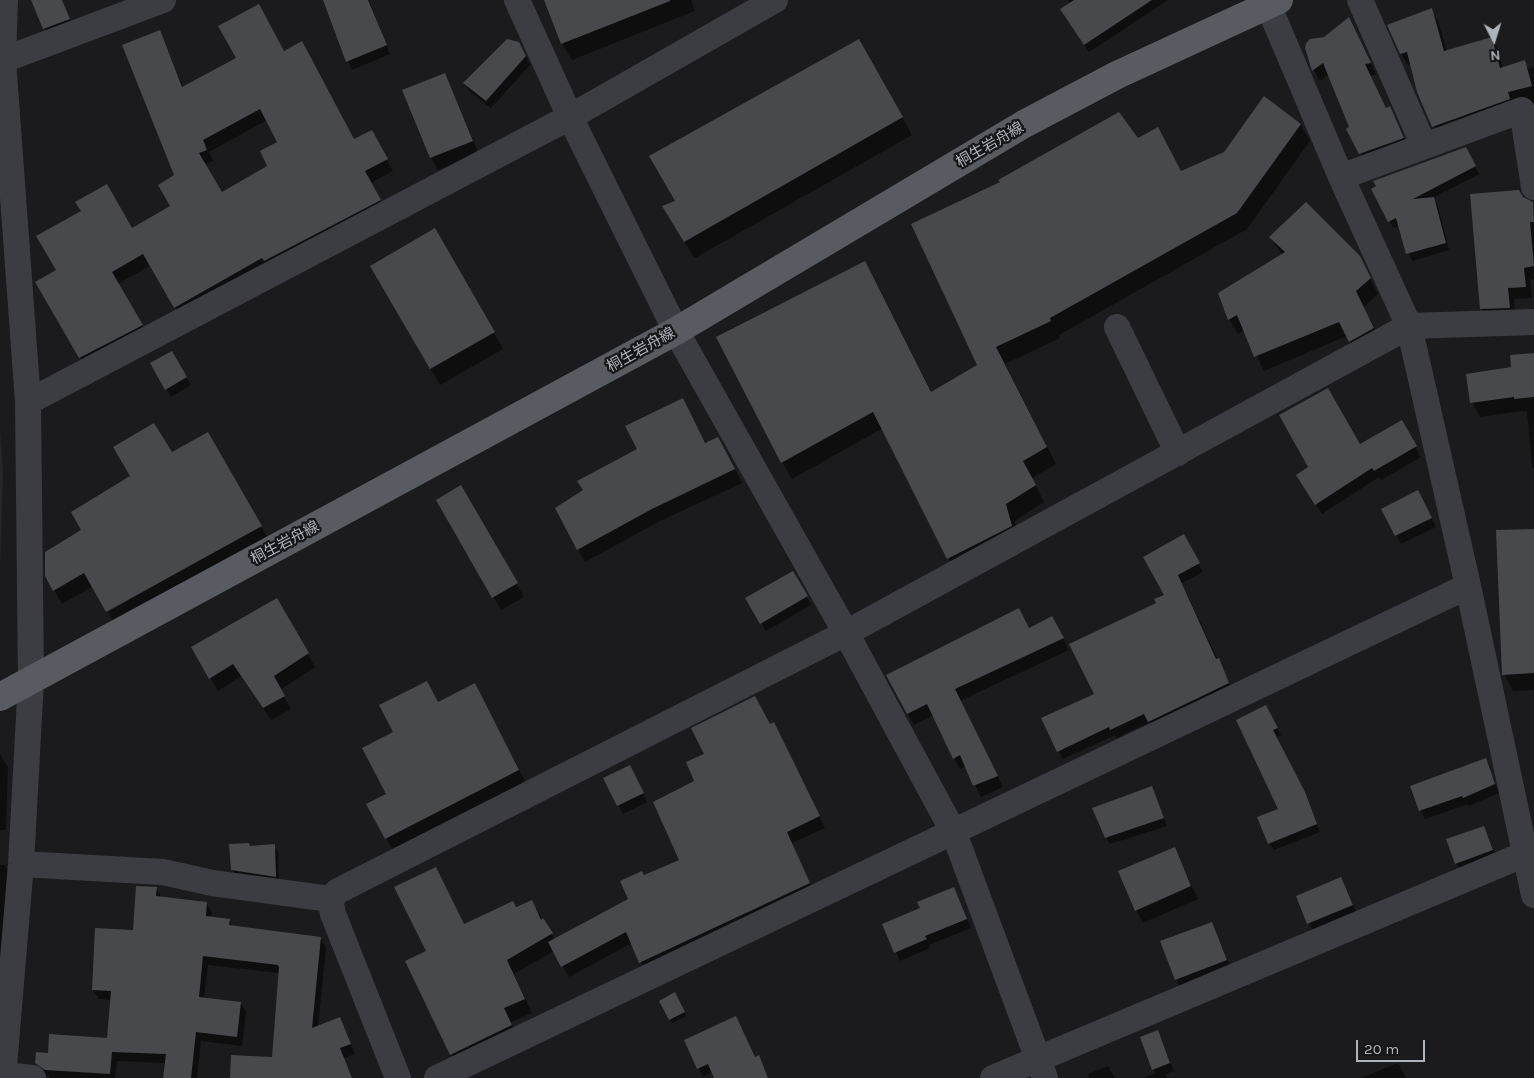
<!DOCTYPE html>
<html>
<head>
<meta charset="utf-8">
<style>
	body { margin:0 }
	#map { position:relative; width:1534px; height:1078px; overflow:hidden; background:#1b1b1d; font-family:Karla,sans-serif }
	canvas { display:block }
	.north { position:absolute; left:1469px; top:15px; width:50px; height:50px; -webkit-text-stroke:4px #161618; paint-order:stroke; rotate:175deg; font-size:14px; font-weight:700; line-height:20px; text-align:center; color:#aeb4bc }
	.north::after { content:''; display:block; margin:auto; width:18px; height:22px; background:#aeb4bc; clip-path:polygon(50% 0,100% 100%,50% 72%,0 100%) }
	.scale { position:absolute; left:1356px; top:1040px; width:69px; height:22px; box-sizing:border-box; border:2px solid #aeb4bc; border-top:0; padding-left:6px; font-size:15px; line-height:18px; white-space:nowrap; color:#aeb4bc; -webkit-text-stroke:4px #161618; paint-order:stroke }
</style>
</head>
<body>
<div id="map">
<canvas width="1534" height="1078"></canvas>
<div class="north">N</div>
<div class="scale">20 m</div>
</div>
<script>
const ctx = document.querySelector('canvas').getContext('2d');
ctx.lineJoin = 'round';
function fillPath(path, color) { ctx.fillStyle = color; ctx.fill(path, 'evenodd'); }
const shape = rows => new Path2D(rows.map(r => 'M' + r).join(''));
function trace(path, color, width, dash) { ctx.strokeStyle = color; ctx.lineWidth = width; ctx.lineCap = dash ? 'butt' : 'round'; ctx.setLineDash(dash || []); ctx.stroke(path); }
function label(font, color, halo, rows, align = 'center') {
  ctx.font = font + ' Karla,"Noto Sans JP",sans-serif'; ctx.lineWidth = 4.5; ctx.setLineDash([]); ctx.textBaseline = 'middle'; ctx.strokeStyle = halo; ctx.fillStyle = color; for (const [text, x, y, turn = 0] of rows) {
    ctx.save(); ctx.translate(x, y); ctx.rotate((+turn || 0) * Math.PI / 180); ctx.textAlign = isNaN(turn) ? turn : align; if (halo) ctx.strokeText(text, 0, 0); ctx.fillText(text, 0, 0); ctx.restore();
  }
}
fillPath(shape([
	[0,431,3,473,0,568]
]), '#27272a');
fillPath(shape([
	[33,0,62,0,73,28,49,37],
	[325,0,369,0,390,54,352,70,336,35],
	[545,0,691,0,695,11,572,60,562,44],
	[1068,0,1168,0,1089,52,1066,17,1071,4],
	[1431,10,1438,21,1447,51,1491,38,1498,50,1503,68,1524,62,1528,69,1534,67,1534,107,1440,138,1418,92,1411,64,1408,65,1401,54,1389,25],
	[1355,30,1376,74,1370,76,1387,109,1390,108,1396,119,1409,149,1367,165,1348,129,1351,128,1329,74,1320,81,1314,70,1307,48],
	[159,31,183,87,284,52,353,140,378,143,393,171,371,183,386,212,182,319,151,265,118,284,148,337,87,369,37,283,172,207,176,176],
	[267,120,279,142,269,167,222,194,204,165,213,161,209,152],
	[859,40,912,135,695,258,673,224,676,201],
	[524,52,530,65,491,108,469,91,464,83],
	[445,74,479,154,438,170,431,158],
	[1300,124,1310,141,1247,229,1059,335,1060,338,1005,364,1056,464,1032,478,1044,502,1015,521,1020,543,957,575,883,428,792,479,782,462,874,279,932,393,979,366,1137,140,1181,172],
	[1465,148,1479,174,1433,198,1438,206,1449,250,1412,261,1400,225,1394,228,1389,221],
	[1523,198,1534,206,1534,279,1530,280,1532,298,1514,299,1516,319,1488,320,1481,308],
	[435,230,503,349,440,385,372,266],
	[1271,238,1359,257,1378,294,1364,307,1382,343,1358,356,1347,336,1264,371,1244,330,1238,334,1229,319,1282,255],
	[171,352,191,385,171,397,151,364],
	[1534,354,1534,469,1532,465,1527,412,1522,411,1480,417,1472,402,1513,368],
	[1401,422,1421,457,1381,480,1379,477,1322,514,1303,486,1359,446],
	[207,433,269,540,115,625,108,612,162,581,93,586,62,604,46,576,83,531,171,454],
	[705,444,725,451,742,483,660,521,585,562,578,549],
	[461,487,524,597,501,610,437,500],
	[1422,500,1436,527,1401,544,1383,509],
	[1534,530,1534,690,1513,691,1504,674],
	[1183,536,1203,572,1182,583,1233,692,1154,730,1150,722,1116,738,1115,735,1063,759,1058,751,1157,603,1165,595],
	[793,572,811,605,766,631,747,598],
	[277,599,315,667,280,690,291,709,271,720,241,676,218,691,192,647],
	[1058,628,1069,650,960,701,1003,787,981,797,966,766,960,769,954,758,933,715,914,725,888,676,1029,629],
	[484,702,528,787,396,855,386,838,387,795,438,703],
	[1270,714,1281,735,1277,737,1320,832,1274,850,1269,843,1279,810],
	[774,723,825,828,792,843,815,895,646,973,632,943,569,977,554,951,514,974,532,1013,511,1022,519,1040,459,1069,406,961,427,952,436,868,464,925,531,901,555,940,630,899,644,877,681,860,696,782],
	[0,754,8,767,6,830,0,830],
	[1485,759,1499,793,1469,806,1468,804,1425,819,1420,810],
	[634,775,647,802,623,814,605,778],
	[1151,787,1167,826,1110,844,1106,837],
	[1484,827,1497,859,1461,871,1456,863],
	[274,846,278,852,279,882,236,877,232,870,250,847],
	[1174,848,1198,899,1143,923,1136,910],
	[0,865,5,865,11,875,0,958],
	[1341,879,1357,913,1313,931,1309,923],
	[156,888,162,898,206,903,212,912,211,918,229,920,232,926,321,939,326,948,318,1027,344,1028,355,1054,344,1058,352,1078,231,1078,273,1059,279,973,208,965,204,999,240,1003,246,1012,242,1046,201,1041,197,1078,165,1078,166,1063,117,1061,115,1078,50,1078,42,1073,36,1063,49,1054,108,1039,111,1000,99,999,93,990,134,932],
	[954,888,971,928,929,945,930,948,900,961,896,952,921,909],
	[1212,923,1231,968,1181,988,1176,979],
	[675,994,686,1016,672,1023,661,1001],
	[1157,1032,1174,1071,1165,1075,1167,1078,1143,1078,1156,1073,1153,1069],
	[685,1041,756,1058,763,1065,768,1078,716,1078,713,1072,703,1077],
	[1398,1063,1406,1078,1361,1078],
	[1108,1066,1115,1078,1089,1078,1088,1074]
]), '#0007');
fillPath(shape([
	[31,0,62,0,70,19,43,29],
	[323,0,368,0,387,45,346,62],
	[544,0,670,0,670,1,561,44],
	[1074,0,1152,0,1084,45,1060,9],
	[259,4,284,51,302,41,354,139,372,130,388,159,365,171,381,200,264,261,262,258,174,308,143,254,112,272,143,325,79,358,35,282,56,270,36,236,81,211,75,202,107,184,132,228,170,206,158,185,174,175,122,45,160,30,182,87,236,58,218,26],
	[260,109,277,142,260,151,267,166,222,192,199,153,207,150,203,140],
	[1432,8,1444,51,1492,37,1500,68,1525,60,1532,86,1508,92,1510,99,1432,127,1417,92,1407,52,1400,54,1387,25],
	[1349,17,1371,63,1365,64,1386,108,1390,106,1404,138,1359,154,1346,129,1349,127,1323,63,1312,71,1305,48,1306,43,1310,39,1324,37],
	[507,39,519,42,526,56,486,101,463,83],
	[859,39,903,117,684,242,662,206,675,201,649,156],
	[445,73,473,141,430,158,402,90],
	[1264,96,1301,124,1237,213,1050,318,1051,321,996,347,1047,447,1023,461,1036,485,1006,504,1012,526,947,559,873,412,781,463,716,337,865,261,931,392,977,365,911,224,1000,182,998,180,1119,112,1138,138,1158,127,1181,171,1224,152],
	[1466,147,1476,166,1413,199,1434,197,1446,243,1406,254,1396,218,1388,222,1371,189,1376,186,1373,181],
	[1519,190,1523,197,1533,202,1534,222,1530,222,1534,266,1524,268,1526,287,1508,288,1510,308,1480,309,1470,194],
	[1306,202,1360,256,1371,278,1356,291,1374,328,1349,342,1339,322,1254,357,1237,315,1228,320,1218,293,1285,252,1269,237],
	[435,228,495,332,430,369,370,266],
	[172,351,187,377,165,390,150,363],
	[1534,353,1534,397,1514,399,1514,397,1470,403,1466,374,1511,367,1510,355],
	[1328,388,1360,444,1402,420,1417,446,1374,471,1372,468,1315,505,1296,475,1308,467,1279,415],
	[683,398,705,443,718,437,735,469,652,509,577,550,555,508,583,490,577,481,637,449,625,426],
	[154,423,172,452,208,432,262,526,106,612,84,573,53,591,45,576,45,552,81,530,71,512,130,476,113,447],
	[461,485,518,583,492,598,436,500],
	[1418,490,1432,518,1395,536,1381,509],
	[1534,529,1534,673,1502,675,1496,530],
	[1184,534,1200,563,1178,575,1216,659,1219,658,1229,683,1148,722,1144,714,1110,730,1109,727,1057,752,1041,718,1094,694,1069,644,1156,603,1154,599,1164,595,1143,557],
	[793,571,808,596,760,624,745,598],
	[277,598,309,653,274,676,285,696,263,708,233,664,209,679,191,647],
	[1019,608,1029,628,1052,616,1064,638,955,689,998,776,973,786,960,755,953,759,927,704,907,714,886,675],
	[427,681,438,702,475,683,519,770,385,839,366,804,386,794,362,748,393,732,379,705],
	[755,696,770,724,774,722,820,816,787,832,810,883,639,963,626,932,561,967,548,942,628,899,620,881,642,871,644,875,679,860,653,802,694,781,686,762,704,754,691,728],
	[1266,705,1278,728,1273,730,1305,792,1317,824,1268,844,1257,817,1278,809,1236,720],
	[1486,758,1495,784,1463,798,1462,796,1419,811,1410,786],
	[630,765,644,793,617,806,603,778],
	[1152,786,1164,818,1105,838,1092,808],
	[1484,826,1493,850,1455,864,1446,839],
	[249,843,250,846,275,844,276,877,231,870,229,844],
	[1175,847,1191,886,1135,911,1118,871],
	[436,867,464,924,513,901,516,907,532,900,541,920,543,918,553,933,507,960,525,999,504,1008,512,1025,450,1055,405,961,426,951,394,887],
	[1341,877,1353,905,1307,924,1296,896],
	[136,886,157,887,156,896,207,902,206,916,230,919,229,925,321,937,312,1028,340,1017,351,1044,340,1048,352,1078,230,1078,231,1055,272,1057,279,967,278,965,203,956,199,997,241,1002,237,1037,196,1032,191,1078,163,1078,166,1054,112,1052,110,1074,45,1070,35,1063,36,1052,48,1053,49,1034,107,1038,111,991,92,990,95,928,133,930],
	[954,887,967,919,925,936,927,939,894,953,882,924,920,908,917,902],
	[1212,922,1227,960,1175,980,1160,941],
	[675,992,685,1012,669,1020,659,1001],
	[736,1016,755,1057,759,1055,768,1078,714,1078,708,1064,697,1069,684,1040],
	[1158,1030,1170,1063,1152,1070,1140,1037]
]), '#48494d');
trace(shape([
	[517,0,570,117,676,331,846,633,954,833,1045,1078],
	[1266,0,1341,177,1409,326,1468,586,1534,895],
	[1360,0,1424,146],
	[3,60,163,0],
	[1341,177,1522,110,1534,187],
	[1117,327,1178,453],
	[28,402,570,117,775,0],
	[21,864,163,872,212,883,330,899],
	[4,1075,33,1078],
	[3,1078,21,864,31,680,28,402,3,60,5,0],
	[398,1078,333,914,330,899,338,891,846,633,1409,326,1534,322],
	[437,1078,1468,586],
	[993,1078,1525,854,1534,853]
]), '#3c3d42', 26);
trace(shape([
	[0,697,676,331,1024,124,1117,75,1279,0]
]), '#585b61', 28);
label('15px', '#aeb4bc', '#161618', [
	["桐生岩舟線",990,145,-30],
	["桐生岩舟線",641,350,-29],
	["桐生岩舟線",285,543,-28]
]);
</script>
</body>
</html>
